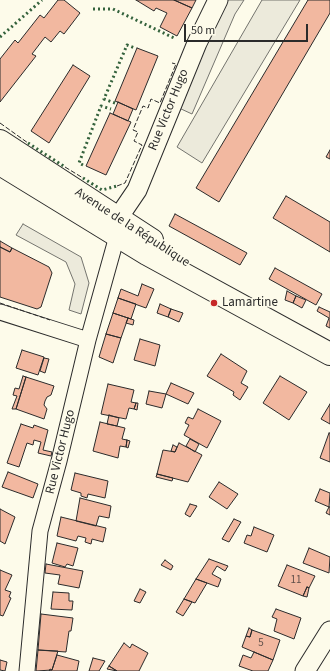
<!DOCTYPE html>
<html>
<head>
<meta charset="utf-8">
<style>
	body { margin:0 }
	#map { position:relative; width:330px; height:671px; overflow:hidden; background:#fdfbea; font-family:"Source Sans 3",sans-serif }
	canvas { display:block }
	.scale { position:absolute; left:184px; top:24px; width:124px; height:18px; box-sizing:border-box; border:2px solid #2b2b2b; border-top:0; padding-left:5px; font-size:12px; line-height:14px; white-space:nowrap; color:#2b2b2b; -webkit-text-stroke:3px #fdfbea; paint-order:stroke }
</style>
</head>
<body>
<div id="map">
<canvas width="330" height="671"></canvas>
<div class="scale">50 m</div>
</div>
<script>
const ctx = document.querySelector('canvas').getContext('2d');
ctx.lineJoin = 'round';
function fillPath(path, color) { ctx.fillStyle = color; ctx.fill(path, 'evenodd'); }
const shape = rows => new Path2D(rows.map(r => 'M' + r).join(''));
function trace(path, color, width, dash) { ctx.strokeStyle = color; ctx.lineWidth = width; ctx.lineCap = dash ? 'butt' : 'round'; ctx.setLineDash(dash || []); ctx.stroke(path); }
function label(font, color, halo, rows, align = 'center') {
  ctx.font = font + ' "Source Sans 3",sans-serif'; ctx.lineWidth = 3; ctx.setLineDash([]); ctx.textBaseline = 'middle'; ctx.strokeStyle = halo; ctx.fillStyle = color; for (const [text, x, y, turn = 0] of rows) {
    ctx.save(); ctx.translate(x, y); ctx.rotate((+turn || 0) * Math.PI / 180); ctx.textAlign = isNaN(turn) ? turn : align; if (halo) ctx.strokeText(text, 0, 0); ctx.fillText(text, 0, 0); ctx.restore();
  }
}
const parking = shape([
	[225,0,244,0,235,14,192,114,179,108,225,0],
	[262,0,300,0,202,163,177,147,262,0],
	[23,224,81,257,89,283,81,314,69,310,75,284,66,262,16,235,23,224]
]);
fillPath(parking, '#eceadb');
trace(parking, '#74746e', 1);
const building = shape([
	[58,0,64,0,80,13,64,34,60,31,51,42,45,37,32,54,36,56,0,102,0,59,15,40,18,43,40,15,44,18,58,0],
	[136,0,174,0,192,8,177,36,160,27,167,13,156,8,154,11,136,0],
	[174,0,196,0,192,8,174,0],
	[308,0,330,0,330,13,219,202,196,188,308,0],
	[137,48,158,56,136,110,115,101,137,48],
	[73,65,90,76,49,143,31,131,73,65],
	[118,102,133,109,128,121,113,114,118,102],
	[110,113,131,122,106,175,86,166,110,113],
	[330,150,330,159,326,157,330,150],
	[286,196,330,222,330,252,273,218,286,196],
	[175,214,247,253,240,265,169,226,175,214],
	[0,241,12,248,10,252,0,247,0,241],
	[0,247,10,252,12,248,49,267,52,273,41,307,37,309,0,297,0,247],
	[275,268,322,294,316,305,269,279,275,268],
	[142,284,154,289,146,308,118,298,121,289,138,296,142,284],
	[287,291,296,296,293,303,285,300,287,291],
	[296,296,306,300,302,308,293,303,296,296],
	[118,298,136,304,131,319,113,313,118,298],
	[160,304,171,309,168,317,157,313,160,304],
	[319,307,330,312,330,328,326,326,329,318,317,311,319,307],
	[171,309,183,313,179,322,168,317,171,309],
	[113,313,128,318,121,338,106,334,113,313],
	[128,318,134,320,133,325,126,323,128,318],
	[106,334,121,338,113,363,99,357,106,334],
	[140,339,160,345,155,366,134,360,140,339],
	[22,350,44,357,38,375,16,368,22,350],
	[221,354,247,371,241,383,248,387,240,400,233,395,234,392,207,376,221,354],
	[44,358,49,359,45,373,40,371,44,358],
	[23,376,26,377,16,409,12,409,17,396,13,395,15,388,19,389,23,376],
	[280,376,307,392,289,420,263,403,280,376],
	[26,377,54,386,51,395,47,397,45,401,44,405,47,409,44,419,16,409,26,377],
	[171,383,194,393,188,404,166,394,171,383],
	[108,384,134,390,131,402,136,403,134,409,129,408,126,419,101,414,108,384],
	[149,391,166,394,162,408,146,404,149,391],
	[136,403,138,403,137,410,134,409,136,403],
	[330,404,330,424,321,419,330,404],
	[198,409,221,421,207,448,184,435,189,425,185,423,188,417,193,419,198,409],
	[109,415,119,418,117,426,107,424,109,415],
	[100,422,125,428,122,439,127,440,126,447,120,446,118,458,93,451,100,422],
	[21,424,33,428,34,425,48,430,43,450,52,452,51,456,38,453,41,442,34,440,33,445,27,443,19,467,7,463,21,424],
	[329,433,330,433,330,462,320,458,329,433],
	[190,439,199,444,195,452,186,446,190,439],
	[127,440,130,441,128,448,126,447,127,440],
	[179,443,202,455,188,482,157,474,163,450,175,452,179,443],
	[173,445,177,447,175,452,171,451,173,445],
	[8,472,38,484,33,498,2,487,8,472],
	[75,473,108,481,105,498,88,494,87,498,81,496,81,493,71,490,75,473],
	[157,474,173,478,172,481,156,477,157,474],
	[219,482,238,494,227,509,209,497,219,482],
	[320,489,330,493,329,507,315,501,320,489],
	[80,498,111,506,109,518,99,516,96,526,76,521,80,498],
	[190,504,197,506,190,517,185,514,190,504],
	[329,507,330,507,330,515,326,513,329,507],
	[0,509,15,517,5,544,0,541,0,509],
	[61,517,106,528,103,542,92,539,91,544,85,542,86,538,78,536,76,541,57,536,61,517],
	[234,519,241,522,229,542,222,539,234,519],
	[254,527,274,535,267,552,244,543,247,535,251,536,254,527],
	[57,543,78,548,73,566,67,564,65,567,52,563,57,543],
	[309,548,330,557,329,573,303,563,309,548],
	[209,559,228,566,225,571,217,566,212,574,221,579,218,587,196,579,209,559],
	[165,560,173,566,171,570,161,565,165,560],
	[46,564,83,571,79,588,58,584,60,575,45,573,46,564],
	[287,565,315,576,309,588,307,587,303,596,278,586,287,565],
	[0,570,12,575,5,590,11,592,9,597,11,598,3,616,0,615,0,570],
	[196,579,207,583,195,603,184,599,196,579],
	[307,587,309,588,307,597,303,596,307,587],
	[140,589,146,592,140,603,134,601,140,589],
	[53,592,69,593,69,601,73,601,72,610,51,609,53,592],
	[184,599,192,602,183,616,176,612,184,599],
	[276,609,301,618,294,639,274,631,277,619,272,617,276,609],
	[41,614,73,618,71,631,69,631,66,652,38,650,41,614],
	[249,628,252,630,250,637,246,636,249,628],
	[252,630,280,640,273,660,242,647,246,636,250,637,252,630],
	[124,643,130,648,132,644,148,653,139,671,117,671,109,666,124,643],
	[38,650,58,651,52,670,36,671,38,650],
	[254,652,273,660,268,671,253,671,239,666,243,655,251,658,254,652],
	[57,655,79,661,77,671,49,671,50,669,52,670,57,655],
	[93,658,105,661,99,671,89,671,93,658],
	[0,660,7,662,5,671,0,670,0,660],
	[109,666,117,671,107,669,109,666]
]);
fillPath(building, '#f2b8a0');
trace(building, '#2b2b2b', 1);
const minor = shape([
	[0,312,88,340],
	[27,671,40,531,59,461,88,340,117,236]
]);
const tertiary = shape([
	[118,218,137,190,197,43,218,0],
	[305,671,330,631]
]);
const primary = shape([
	[0,141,152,240],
	[0,164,147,254,330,354]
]);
trace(minor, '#2b2b2b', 17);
trace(tertiary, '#2b2b2b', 21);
trace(primary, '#2b2b2b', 24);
trace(minor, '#fdfbea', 15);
trace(tertiary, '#fdfbea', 19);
trace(primary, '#fdfbea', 22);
trace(shape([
	[93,9,113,9,174,38],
	[0,37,42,0],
	[115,103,104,99,127,45,135,48],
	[28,143,65,167],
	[83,165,79,163,101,106,111,109],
	[83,178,102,190,117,186]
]), '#34623c', 3, [2, 3]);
trace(shape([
	[0,123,28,143],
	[65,167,83,178],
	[117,186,125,183,142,145,134,141,138,132,133,130,143,106,148,108,151,99,160,103,176,64,172,63],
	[0,303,50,320]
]), '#2b2b2b', 1, [5, 2]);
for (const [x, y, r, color] of [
	[214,303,4,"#c62828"]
]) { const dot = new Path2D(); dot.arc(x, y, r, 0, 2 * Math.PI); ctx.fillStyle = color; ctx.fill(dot); trace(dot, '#fdfbea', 1.5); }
label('11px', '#5d4e48', null, [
	["11",296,581],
	["5",261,644]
]);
label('13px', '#2b2b2b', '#fdfbea', [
	["Rue Victor Hugo",169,110,-68],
	["Avenue de la République",132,228,33],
	["Rue Victor Hugo",61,452,-76]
]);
label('13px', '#2b2b2b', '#fdfbea', [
	["Lamartine",222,303]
], 'left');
</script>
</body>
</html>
